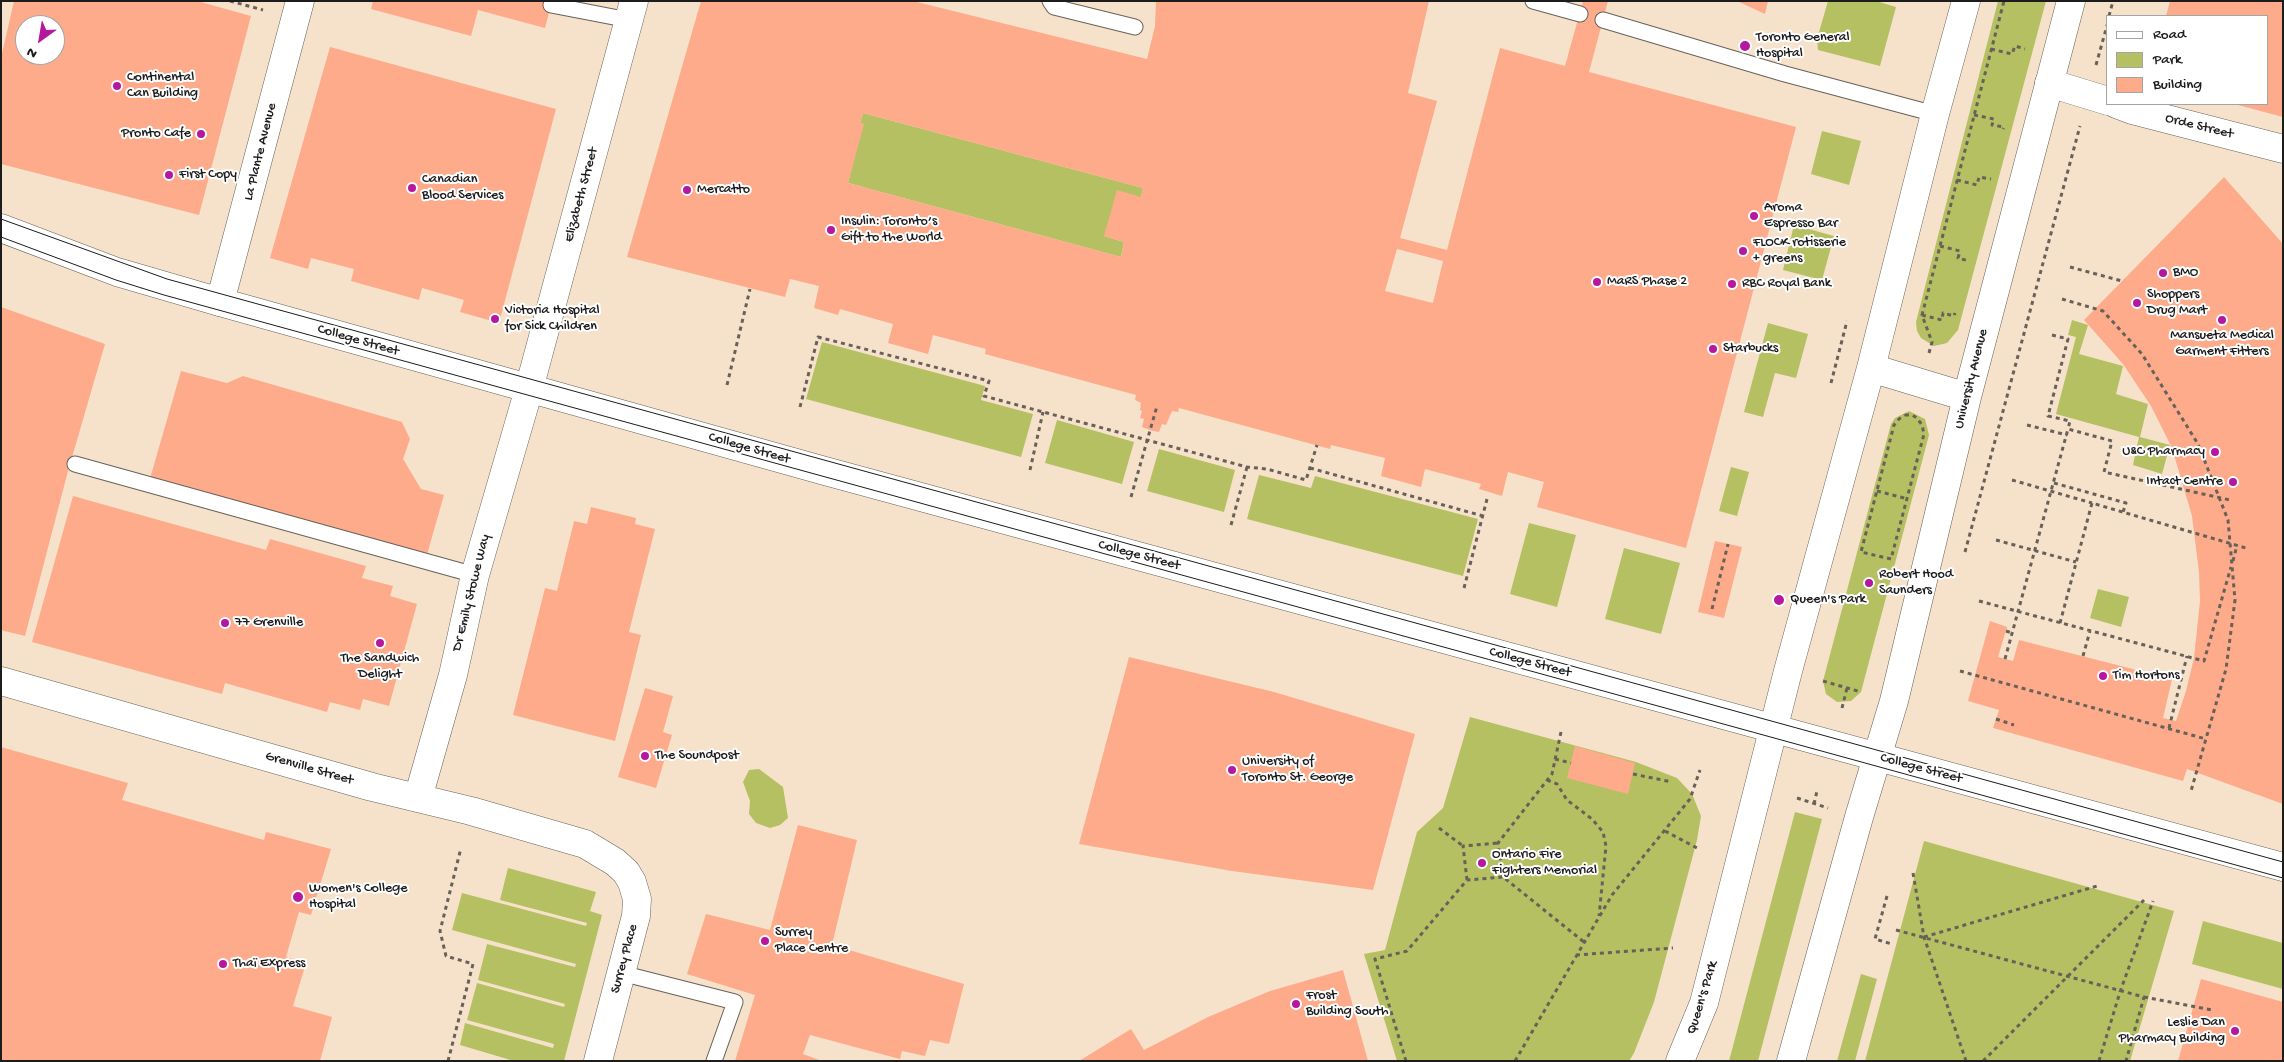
<!DOCTYPE html>
<html>
<head>
<meta charset="utf-8">
<style>
	body { margin:0 }
	#map { position:relative; width:2284px; height:1062px; overflow:hidden; background:#f6e2ca; font-family:"Gochi Hand",sans-serif }
	canvas { display:block }
	.frame { position:absolute; inset:0; border:2px solid #1c1c1c; pointer-events:none }
	.legend { position:absolute; left:2106px; top:15px; width:162px; height:90px; box-sizing:border-box; background:#fff; border:1px solid #a4a4a4; margin:0; padding:6px 9px; list-style:none; font-size:15px; color:#1c1c1c }
	.legend li { display:flex; align-items:center; gap:10px; height:25px }
	.legend b { width:25px; border:1px solid #a4a4a4 }
	.north { position:absolute; left:15px; top:15px; width:50px; height:50px; box-sizing:border-box; background:#fff; border:1px solid #a4a4a4; border-radius:50%; rotate:212deg; font-size:14px; font-weight:700; line-height:20px; text-align:center; color:#1c1c1c }
	.north::after { content:''; display:block; margin:auto; width:18px; height:22px; background:#b5179e; clip-path:polygon(50% 0,100% 100%,50% 72%,0 100%) }
</style>
</head>
<body>
<div id="map">
<canvas width="2284" height="1062"></canvas>
<div class="frame"></div>
<ul class="legend">
<li><b style="height:6px;background:#fff"></b>Road</li>
<li><b style="height:14px;background:#b4c061"></b>Park</li>
<li><b style="height:14px;background:#fdab8a"></b>Building</li>
</ul>
<div class="north">N</div>
</div>
<script>
const ctx = document.querySelector('canvas').getContext('2d');
ctx.lineJoin = 'round';
function fillPath(path, color) { ctx.fillStyle = color; ctx.fill(path, 'evenodd'); }
const shape = rows => new Path2D(rows.map(r => 'M' + r).join(''));
function trace(path, color, width, dash) { ctx.strokeStyle = color; ctx.lineWidth = width; ctx.lineCap = dash ? 'butt' : 'round'; ctx.setLineDash(dash || []); ctx.stroke(path); }
function label(font, color, halo, rows, align = 'center') {
  ctx.font = font + ' "Gochi Hand",sans-serif'; ctx.lineWidth = 4; ctx.setLineDash([]); ctx.textBaseline = 'middle'; ctx.strokeStyle = halo; ctx.fillStyle = color; for (const [text, x, y, turn = 0] of rows) {
    ctx.save(); ctx.translate(x, y); ctx.rotate((+turn || 0) * Math.PI / 180); ctx.textAlign = isNaN(turn) ? turn : align; if (halo) ctx.strokeText(text, 0, 0); ctx.fillText(text, 0, 0); ctx.restore();
  }
}
fillPath(shape([
	[1828,1,1876,1,1896,7,1880,66,1818,50,1817,39],
	[1998,1,2046,1,1958,330,1947,343,1934,346,1921,338,1917,331,1916,322],
	[863,113,1143,188,1141,197,1104,236,1124,242,1121,257,848,183,863,124,860,123],
	[1822,131,1861,141,1849,185,1811,174],
	[1794,225,1834,236,1822,280,1783,270],
	[2072,320,2088,325,2079,354,2123,366,2116,394,2148,404,2140,437,2170,445,2162,474,2133,465,2139,437,2056,414,2076,337,2068,335],
	[1768,323,1808,334,1796,378,1775,373,1763,417,1744,412],
	[822,342,985,386,981,400,1033,414,1021,457,806,399],
	[1909,411,1925,419,1929,435,1861,692,1851,701,1837,702,1826,694,1823,681,1891,424,1895,418],
	[1057,420,1134,442,1122,484,1045,463],
	[1159,449,1235,470,1224,512,1147,491],
	[1731,467,1749,472,1737,516,1719,511],
	[1259,475,1311,488,1315,476,1478,519,1463,576,1247,519],
	[1529,523,1576,535,1557,607,1510,594],
	[1624,548,1680,563,1661,634,1605,619],
	[2098,589,2129,597,2121,627,2090,618],
	[1470,717,1636,762,1677,778,1692,794,1701,816,1697,840,1654,1002,1634,1053,1629,1061,1397,1061,1364,954,1385,950,1417,832,1443,808],
	[759,769,783,787,788,818,780,825,770,828,756,823,749,814,750,801,743,782,749,770],
	[1795,812,1822,819,1758,1061,1729,1061],
	[1924,841,2174,911,2130,1061,1865,1061],
	[508,868,596,892,590,911,602,915,564,1061,514,1061,460,1045,465,1023,553,1048,554,1044,467,1020,477,983,564,1007,565,1004,478,980,487,944,575,967,576,964,452,930,462,893,586,926,587,923,500,900],
	[2203,921,2283,943,2283,989,2192,964],
	[1861,974,1877,979,1855,1061,1837,1061]
]), '#b4c061');
fillPath(shape([
	[14,1,197,1,251,16,199,215,1,164,1,58],
	[25,25,55,25,55,55,25,55],
	[373,1,552,1,545,28,478,10,471,36,371,9],
	[701,1,913,1,1147,59,1155,26,1156,1,1429,1,1408,93,1437,101,1400,238,1447,250,1500,48,1565,66,1583,1,1608,1,1589,72,1796,127,1686,548,1537,507,1544,482,1508,472,1502,496,1479,489,1481,484,1425,469,1421,487,1381,476,1385,458,1331,445,1330,449,1179,408,1178,412,1172,411,1166,425,1162,424,1159,432,1150,430,1142,427,1144,419,1140,418,1142,411,1140,410,1141,403,1135,400,1136,395,985,354,986,349,933,335,928,354,888,343,893,324,840,309,838,315,814,308,819,286,790,279,785,297,627,257],
	[863,113,1143,188,1141,197,1117,190,1104,236,1124,242,1121,257,848,183,864,124,860,123],
	[1397,249,1443,261,1433,303,1385,291],
	[1737,1,1768,1,1765,14],
	[2170,1,2283,1,2283,117,2234,104,2268,104,2268,16,2166,16],
	[330,47,556,109,499,323,460,312,464,300,422,288,419,300,351,281,354,269,311,258,308,269,270,258],
	[2224,177,2283,244,2283,804,2187,769,2183,781,1993,728,1999,710,1968,701,1990,621,2007,627,1998,657,2013,661,2019,640,2172,679,2163,718,2176,721,2186,691,2194,658,2200,601,2199,572,2192,516,2172,448,2151,406,2123,364,2084,320],
	[1,307,105,344,68,471,25,636,1,630],
	[181,371,227,383,243,376,402,422,410,439,403,459,421,489,444,495,426,558,149,482],
	[73,496,266,550,270,539,366,566,362,578,393,586,390,596,417,604,389,706,363,699,360,710,330,702,327,712,225,683,222,694,32,642],
	[591,507,636,518,635,524,655,529,629,632,641,635,615,741,513,715,545,588,557,591,574,521,587,524],
	[1715,541,1742,547,1724,618,1698,612],
	[1129,657,1274,692,1415,734,1373,890,1232,871,1079,844],
	[645,688,673,696,663,732,672,735,656,788,618,777],
	[1575,746,1635,763,1628,794,1567,778],
	[1,747,128,783,122,800,264,840,266,832,331,849,311,915,299,912,286,957,306,963,293,1006,332,1017,320,1061,1,1061],
	[798,825,857,840,832,945,964,984,949,1044,930,1040,925,1056,902,1051,900,1059,810,1035,803,1054,822,1061,735,1061,755,995,687,974,706,914,770,930],
	[1343,970,1368,1061,1079,1061,1131,1029,1144,1050,1208,1017,1270,991],
	[2201,979,2283,1002,2283,1061,2178,1061]
]), '#fdab8a');
const service = shape([
	[1050,1,1054,7,1135,27],
	[1533,1,1580,14],
	[551,5,629,20],
	[1603,20,1785,74,1935,114],
	[75,464,475,575],
	[621,973,735,1002,714,1061]
]);
const minor = shape([
	[2049,83,2108,101],
	[2116,104,2132,110,2283,149],
	[220,302,300,1],
	[1,681,372,787,471,811,585,844,615,862,626,872,632,882,637,899,636,916,598,1061],
	[418,798,453,675,475,575,527,396,634,1]
]);
const secondary = shape([
	[1,228,117,272,220,302,825,471,2283,867]
]);
const primary = shape([
	[1871,368,1967,397],
	[1680,1061,1704,1003,1788,671,1871,368,1935,114,1966,1],
	[1791,1061,1859,817,1894,701,1967,397,2071,1]
]);
trace(service, '#686159', 17);
trace(minor, '#686159', 29);
trace(secondary, '#686159', 29);
trace(primary, '#686159', 29);
trace(shape([
	[230,1,263,10],
	[2109,16,2113,1],
	[1991,49,2012,54,2015,46,2025,49],
	[2096,65,2108,22],
	[1974,115,1994,119,1992,125,2004,127,2003,129],
	[1957,180,1977,185,1979,177,1991,179],
	[1940,246,1960,251,1958,258,1969,261],
	[2070,267,2122,281],
	[2062,299,2103,311,2142,354,2198,444,2228,520,2235,600,2226,669,2191,791],
	[1922,315,1942,320,1943,313,1954,316,1955,313],
	[2052,335,2068,339,2048,416,2070,421,2068,429],
	[1929,353,1932,342,1922,315,2004,1],
	[1831,383,1847,321],
	[727,385,750,289],
	[800,407,818,337,989,381,984,396,1247,467,1267,469,1306,480,1317,445],
	[1905,415,1912,415,1917,418,1922,425,1924,434,1891,559,1861,552,1894,425,1899,419,1905,415],
	[2027,425,2067,435],
	[1310,468,1483,516],
	[1030,470,1043,412],
	[2012,480,2092,503],
	[2054,483,2126,503,2123,512],
	[1877,491,1908,499],
	[1131,497,1157,406],
	[1231,525,1247,467],
	[1996,540,2076,562],
	[1965,552,2080,126],
	[2233,561,2237,545],
	[1464,588,1487,499],
	[1979,601,2204,661,2231,567],
	[1712,609,1728,544],
	[2060,623,2092,503,2249,549],
	[2006,631,2012,633],
	[2083,656,2090,631],
	[2005,659,2068,429,2112,441,2104,472,2230,500],
	[1960,671,2206,739],
	[1823,681,1861,692],
	[1842,708,1847,688],
	[1996,719,2014,725],
	[2169,728,2187,656],
	[1561,732,1552,774,1498,843,1503,877,1584,942],
	[1555,759,1571,763],
	[1633,774,1672,782],
	[1547,780,1557,784,1567,800,1592,819,1603,832,1606,846,1599,916],
	[1797,798,1828,808],
	[1814,804,1817,791],
	[1439,828,1463,846],
	[1665,831,1699,849],
	[1913,873,1924,937,1966,1061],
	[1467,880,1463,846,1498,843],
	[1887,896,1875,939,1892,944],
	[1896,930,2144,997,2126,1061],
	[1924,937,2097,886],
	[1576,955,1673,948],
	[2144,997,2212,1010],
	[448,1061,473,964,446,956,440,931,461,848],
	[1406,1061,1375,959,1407,951,1467,880,1503,877],
	[1515,1061,1612,895,1690,799,1700,770],
	[1983,1061,2144,900],
	[2099,1061,2120,992,2153,901]
]), '#686159', 3, [4, 4]);
trace(service, '#fff', 15);
trace(minor, '#fff', 28);
trace(secondary, '#fff', 28);
trace(primary, '#fff', 28);
trace(shape([
	[1,219,167,279,2283,862],
	[1,237,116,280,164,295,2283,878]
]), '#1c1c1c', 1);
for (const [x, y, r, color] of [
	[1745,46,6,"#b5179e"],
	[117,86,5,"#b5179e"],
	[201,134,5,"#b5179e"],
	[169,175,5,"#b5179e"],
	[412,188,5,"#b5179e"],
	[687,190,5,"#b5179e"],
	[1754,216,5,"#b5179e"],
	[831,230,5,"#b5179e"],
	[1743,251,5,"#b5179e"],
	[2163,273,5,"#b5179e"],
	[1597,282,5,"#b5179e"],
	[1732,284,5,"#b5179e"],
	[2137,303,5,"#b5179e"],
	[495,319,5,"#b5179e"],
	[2222,320,5,"#b5179e"],
	[1713,349,5,"#b5179e"],
	[2215,452,5,"#b5179e"],
	[2233,482,5,"#b5179e"],
	[1869,583,5,"#b5179e"],
	[1779,600,6,"#b5179e"],
	[225,623,5,"#b5179e"],
	[380,643,5,"#b5179e"],
	[2103,676,5,"#b5179e"],
	[645,756,5,"#b5179e"],
	[1232,770,5,"#b5179e"],
	[1482,863,5,"#b5179e"],
	[298,897,6,"#b5179e"],
	[765,941,5,"#b5179e"],
	[223,964,5,"#b5179e"],
	[1296,1004,5,"#b5179e"],
	[2235,1031,5,"#b5179e"]
]) { const dot = new Path2D(); dot.arc(x, y, r, 0, 2 * Math.PI); ctx.fillStyle = color; ctx.fill(dot); trace(dot, '#fff', 2); }
label('14px', '#1c1c1c', '#fff', [
	["Toronto General",1756,38],
	["Hospital",1756,54],
	["Continental",127,78],
	["Can Building",127,94],
	["Pronto Cafe",191,134,"right"],
	["First Copy",179,175],
	["Canadian",422,180],
	["Blood Services",422,196],
	["Mercatto",697,190],
	["Aroma",1764,208],
	["Espresso Bar",1764,224],
	["Insulin: Toronto’s",841,222],
	["Gift to the World",841,238],
	["FLOCK rotisserie",1753,243],
	["+ greens",1753,259],
	["BMO",2173,273],
	["MaRS Phase 2",1607,282],
	["RBC Royal Bank",1742,284],
	["Shoppers",2147,295],
	["Drug Mart",2147,311],
	["Victoria Hospital",505,311],
	["for Sick Children",505,327],
	["Mansueta Medical",2222,336,"center"],
	["Garment Fitters",2222,352,"center"],
	["Starbucks",1723,349],
	["U&C Pharmacy",2205,452,"right"],
	["Intact Centre",2223,482,"right"],
	["Robert Hood",1879,575],
	["Saunders",1879,591],
	["Queen's Park",1790,600],
	["77 Grenville",235,623],
	["The Sandwich",380,659,"center"],
	["Delight",380,675,"center"],
	["Tim Hortons",2113,676],
	["The Soundpost",655,756],
	["University of",1242,762],
	["Toronto St. George",1242,778],
	["Ontario Fire",1492,855],
	["Fighters Memorial",1492,871],
	["Women's College",309,889],
	["Hospital",309,905],
	["Surrey",775,933],
	["Place Centre",775,949],
	["Thaï Express",233,964],
	["Frost",1306,996],
	["Building South",1306,1012],
	["Leslie Dan",2225,1023,"right"],
	["Pharmacy Building",2225,1039,"right"]
], 'left');
label('14px', '#1c1c1c', '#fff', [
	["Orde Street",2199,127,14],
	["La Plante Avenue",261,152,-76],
	["Elizabeth Street",582,195,-75],
	["College Street",358,341,16],
	["University Avenue",1972,379,-76],
	["College Street",749,449,16],
	["College Street",1139,556,15],
	["Dr Emily Stowe Way",472,593,-76],
	["College Street",1530,663,15],
	["Grenville Street",309,769,16],
	["College Street",1921,769,15],
	["Surrey Place",625,959,-75],
	["Queen's Park",1703,998,-73]
]);
</script>
</body>
</html>
